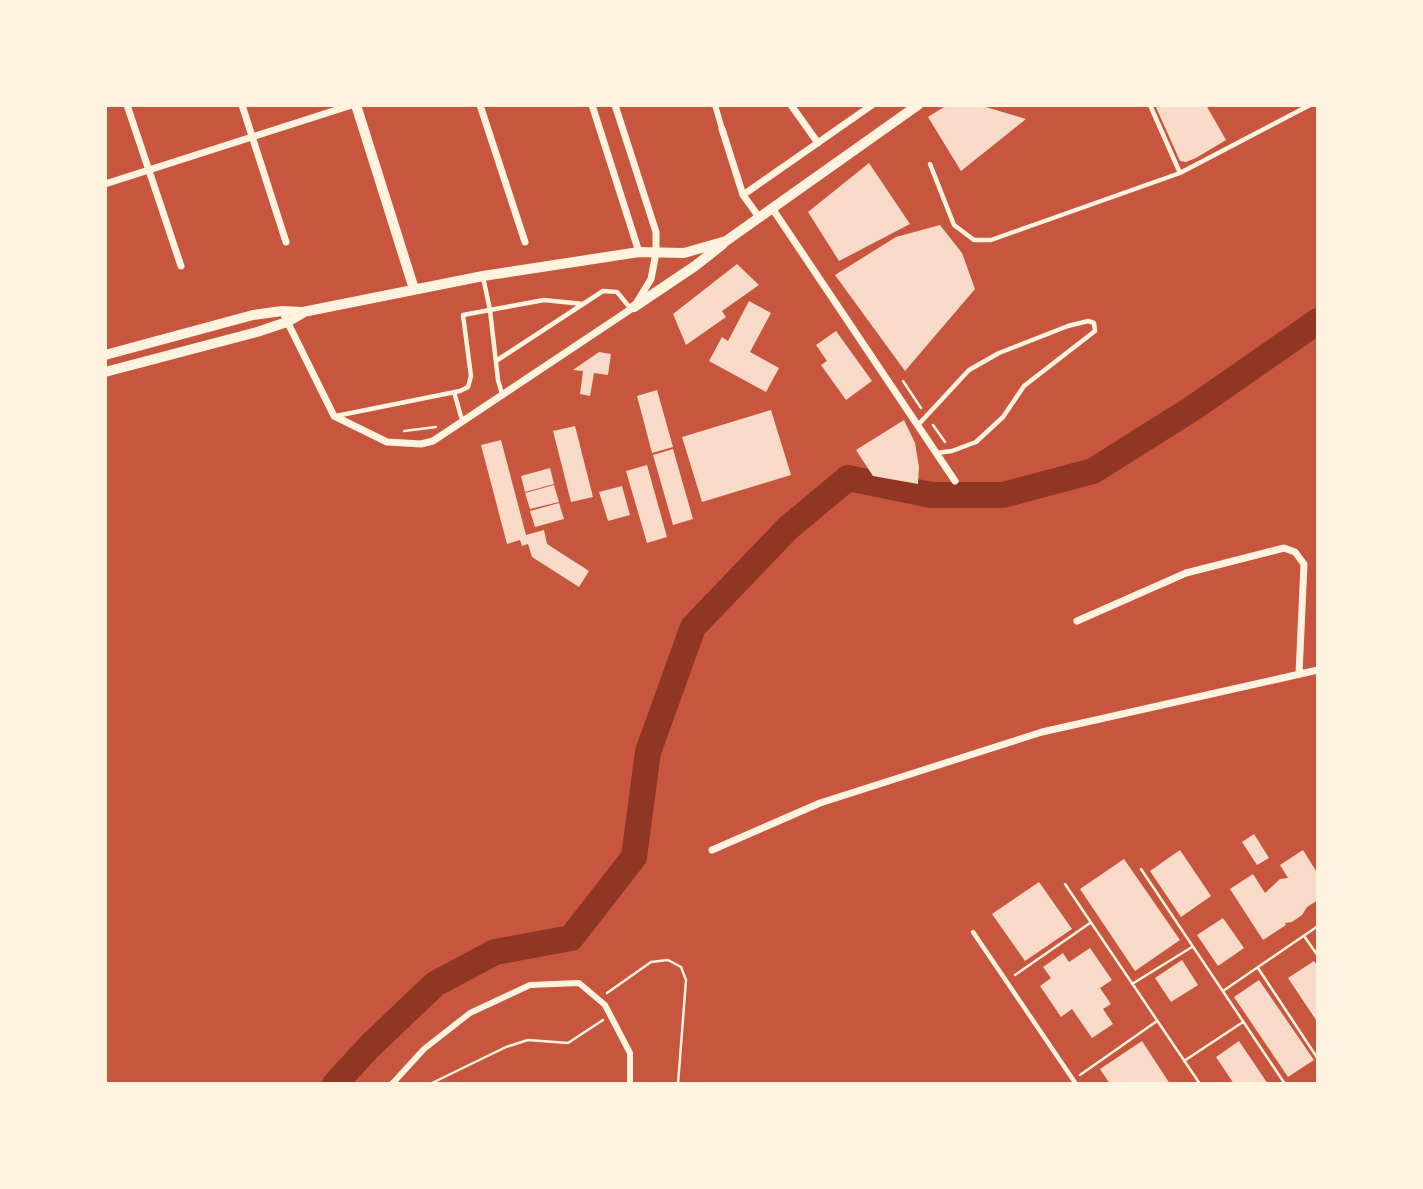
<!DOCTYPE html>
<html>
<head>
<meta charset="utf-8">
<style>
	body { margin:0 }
	#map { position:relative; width:1423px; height:1189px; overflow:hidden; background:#c8553d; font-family:"Asap Condensed",sans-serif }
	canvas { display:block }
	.frame { position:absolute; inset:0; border:107px solid #fff3e0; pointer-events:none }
</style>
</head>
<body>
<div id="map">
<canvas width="1423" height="1189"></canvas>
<div class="frame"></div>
</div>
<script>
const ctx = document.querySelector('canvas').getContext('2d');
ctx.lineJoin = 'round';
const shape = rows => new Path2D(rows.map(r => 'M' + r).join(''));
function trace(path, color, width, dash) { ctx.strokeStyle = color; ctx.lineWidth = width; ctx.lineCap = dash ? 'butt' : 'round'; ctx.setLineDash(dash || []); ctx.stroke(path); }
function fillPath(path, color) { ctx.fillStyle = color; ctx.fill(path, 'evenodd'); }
trace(shape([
	[335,1084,370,1046,435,984,495,952,571,938,634,857,648,752,693,627,788,528,848,478,931,495,1003,495,1093,471,1193,408,1318,321]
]), '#8f3625', 26);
fillPath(shape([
	[947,105,979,105,1026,119,961,171,928,117],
	[1155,105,1206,105,1226,140,1196,158,1186,162,1180,161],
	[869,163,910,224,839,261,808,212],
	[940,225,962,253,975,289,905,371,835,275,896,237],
	[737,264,759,285,722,311,726,317,686,345,673,314],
	[749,301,771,313,750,352,779,368,766,392,709,361,722,337,728,341],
	[836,331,872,381,846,400,821,365,827,361,816,345],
	[599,352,611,354,608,375,594,373,590,396,580,394,583,371,573,370],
	[657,390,673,447,652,453,637,396],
	[771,410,791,475,702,502,682,437],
	[904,420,915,443,919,467,918,484,873,476,856,450],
	[575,426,593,497,571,502,553,431],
	[501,440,526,535,544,530,547,544,589,571,579,587,532,557,528,544,522,546,520,540,507,544,481,445],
	[673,449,693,519,673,525,653,455],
	[647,465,667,537,647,543,626,471],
	[550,468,554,484,525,492,521,476],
	[554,485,559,502,530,509,525,493],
	[622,486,630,515,608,521,599,492],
	[559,503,564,519,535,527,530,511],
	[1254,834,1269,858,1257,865,1242,842],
	[1180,850,1211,896,1181,917,1150,871],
	[1303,850,1318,874,1318,900,1307,907,1302,915,1292,922,1285,923,1286,925,1263,940,1230,889,1253,874,1265,893,1280,879,1288,878,1280,865],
	[1124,859,1180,940,1135,971,1080,889],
	[1039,882,1072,929,1025,961,992,914],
	[1223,918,1244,948,1218,966,1197,935],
	[1090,948,1112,980,1100,988,1111,1004,1103,1009,1113,1024,1092,1038,1072,1009,1061,1017,1040,986,1051,978,1043,967,1063,953,1069,962],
	[1182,960,1198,985,1171,1002,1155,978],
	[1314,961,1318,967,1318,1023,1288,978],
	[1259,980,1314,1060,1288,1077,1234,997],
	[1142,1041,1170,1084,1110,1084,1100,1069],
	[1239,1041,1268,1084,1234,1084,1216,1057]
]), '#f7dbc8');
trace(shape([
	[903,381,921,408],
	[933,425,945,442],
	[404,431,436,427],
	[1141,869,1285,1084],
	[1065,884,1200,1084],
	[1304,936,1318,956],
	[1258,968,1318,1059],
	[1015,975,1090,923],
	[1132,984,1192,947],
	[1223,991,1318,926],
	[607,993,651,962,668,960,681,967,686,980,678,1084],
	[1184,1061,1243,1022],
	[1080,1075,1157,1021],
	[430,1084,506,1047,528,1040,568,1043,603,1020]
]), '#fff3e0', 2.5);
trace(shape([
	[1150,105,1180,173,1310,105],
	[930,164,954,225,974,240,991,240,1180,173],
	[483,277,490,310,544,300,583,304],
	[496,361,603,291,617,292,631,309],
	[454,392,462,420],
	[336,416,460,391,468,387,471,376,463,315,490,310,498,380,502,394],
	[918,425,969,370,999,353,1068,326,1088,321,1094,323,1095,331,1024,386,1003,417,976,442,952,451,936,453],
	[973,932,1076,1084]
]), '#fff3e0', 4.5);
trace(shape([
	[715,105,722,129],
	[392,1084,424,1049,470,1013,530,985,579,983,605,1005,630,1053,630,1084]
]), '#fff3e0', 6);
trace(shape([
	[127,105,181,266],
	[242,105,286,242],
	[480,105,525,242],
	[592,105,639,252],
	[791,105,818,143],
	[722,129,743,195,759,217],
	[105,184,352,105],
	[743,195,872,105],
	[772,208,955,481],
	[282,311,334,416,387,442,421,444,433,441,634,307,651,279,656,253,656,232,615,105],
	[1077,621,1186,573,1284,548,1295,552,1304,564,1299,674],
	[712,850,820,803,1042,732,1318,670]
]), '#fff3e0', 7);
trace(shape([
	[356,105,414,289],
	[634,307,695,266,723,244],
	[105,355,253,315,282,311,303,312,483,276,639,252,684,253,726,241,918,105],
	[105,372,257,332,287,322,303,313]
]), '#fff3e0', 10);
</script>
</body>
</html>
